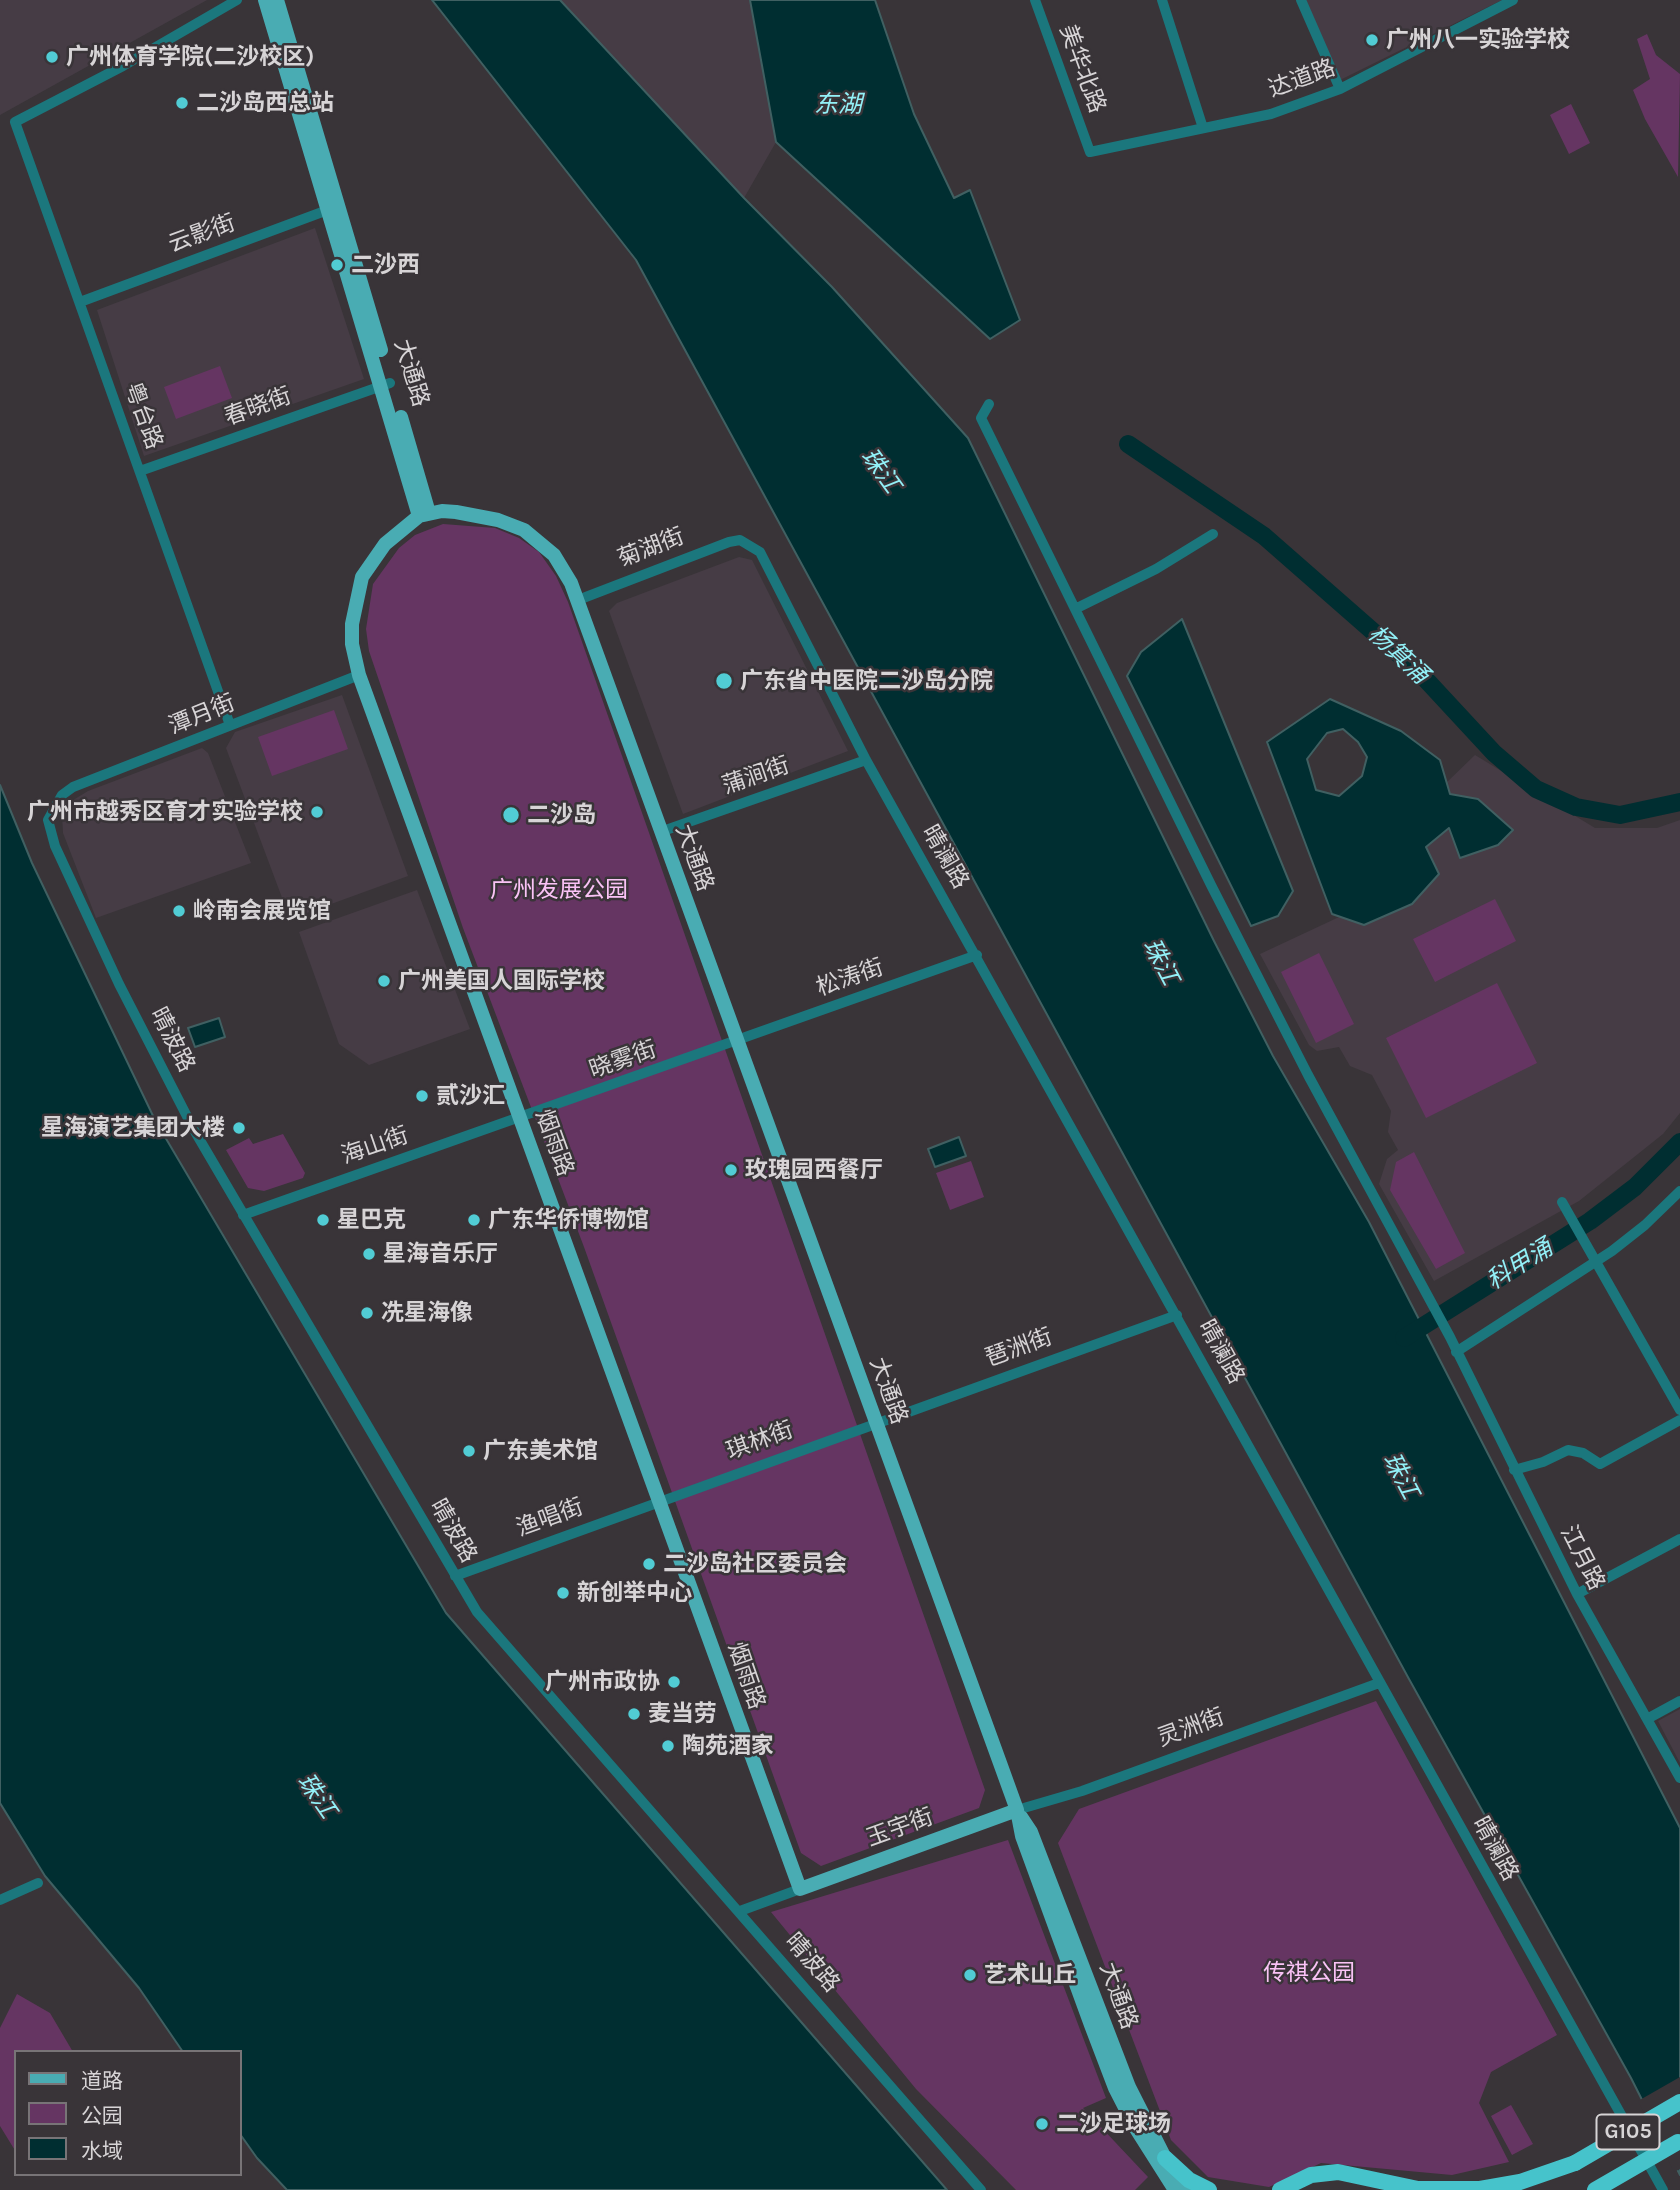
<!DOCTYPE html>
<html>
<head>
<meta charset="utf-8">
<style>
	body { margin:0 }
	#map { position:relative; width:1680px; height:2190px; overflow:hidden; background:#393438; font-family:Karla,"Noto Sans SC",sans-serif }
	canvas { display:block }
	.legend { position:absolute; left:14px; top:2050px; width:228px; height:126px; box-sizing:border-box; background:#393438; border:2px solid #787477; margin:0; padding:9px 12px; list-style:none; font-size:21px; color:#d7d4d6 }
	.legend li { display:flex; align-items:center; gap:14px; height:35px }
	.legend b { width:35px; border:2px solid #787477 }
</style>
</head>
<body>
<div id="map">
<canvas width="1680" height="2190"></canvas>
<ul class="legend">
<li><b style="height:9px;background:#49acb3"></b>道路</li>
<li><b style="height:19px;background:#653562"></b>公园</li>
<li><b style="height:19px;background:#002e31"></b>水域</li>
</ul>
</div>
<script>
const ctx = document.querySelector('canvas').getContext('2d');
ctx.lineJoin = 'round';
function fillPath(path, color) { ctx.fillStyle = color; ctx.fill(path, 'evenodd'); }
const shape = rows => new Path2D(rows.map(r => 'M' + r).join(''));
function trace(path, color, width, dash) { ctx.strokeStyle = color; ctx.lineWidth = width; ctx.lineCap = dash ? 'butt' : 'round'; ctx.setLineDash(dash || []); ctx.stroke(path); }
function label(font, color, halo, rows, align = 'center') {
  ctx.font = font + ' Karla,"Noto Sans SC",sans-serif'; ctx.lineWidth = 5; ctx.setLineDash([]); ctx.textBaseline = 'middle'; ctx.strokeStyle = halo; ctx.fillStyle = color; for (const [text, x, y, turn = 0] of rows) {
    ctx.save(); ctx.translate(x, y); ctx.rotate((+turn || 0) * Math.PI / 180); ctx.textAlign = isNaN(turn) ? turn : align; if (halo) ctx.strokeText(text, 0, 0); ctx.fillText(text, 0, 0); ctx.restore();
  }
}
fillPath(shape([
	[0,0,207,0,0,115],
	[560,0,750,0,776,142,744,198],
	[1305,0,1502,0,1340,80],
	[315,228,364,379,144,456,97,310],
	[739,557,752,560,848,751,683,814,609,611,617,603],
	[342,695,408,876,290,919,226,748,235,732],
	[202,748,208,753,251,863,96,918,63,833,62,814,70,802,88,791],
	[1475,755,1595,828,1657,828,1680,820,1680,1113,1663,1134,1579,1201,1434,1281,1379,1184,1387,1159,1398,1150,1388,1132,1391,1111,1372,1075,1350,1066,1339,1047,1317,1051,1309,1045,1260,954,1337,918,1370,906,1414,843,1446,783],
	[417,890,470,1029,369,1065,339,1044,299,932],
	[1680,1709,1680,1763,1658,1721]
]), '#463c45');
fillPath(shape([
	[1647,34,1656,55,1680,74,1678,177,1645,119,1633,90,1650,79,1637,39],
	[1571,104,1590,143,1569,154,1550,115],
	[220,366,232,398,176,419,164,387],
	[443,524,495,528,519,538,539,552,556,576,568,602,985,1790,979,1808,821,1866,801,1853,584,1247,463,928,369,651,366,629,373,584,399,548,415,535],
	[334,710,348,749,272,776,258,737],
	[1495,899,1516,941,1435,982,1413,939],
	[1319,953,1354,1024,1316,1043,1281,972],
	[1497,983,1537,1063,1426,1118,1386,1038],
	[283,1134,305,1173,303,1178,264,1191,248,1188,226,1150,249,1138,253,1144],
	[1414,1152,1465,1253,1436,1269,1390,1190,1396,1162],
	[971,1161,984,1197,950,1210,936,1173],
	[1376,1701,1557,2035,1491,2072,1479,2103,1509,2162,1452,2175,1321,2163,1269,2187,1208,2177,1171,2140,1058,1843,1079,1809],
	[1008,1840,1106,2098,1083,2108,1148,2177,1135,2190,1016,2190,916,2089,771,1912],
	[17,1994,50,2013,73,2052,16,2052,16,2152,0,2126,0,2028],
	[1511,2105,1533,2144,1512,2155,1491,2116]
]), '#653562');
const water = shape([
	[432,0,560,0,744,198,832,287,968,438,1214,941,1273,1056,1369,1222,1680,1828,1680,2175,1631,2078,1409,1679,636,260,432,0],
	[750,0,875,0,914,114,954,198,970,190,1020,320,990,339,776,142,750,0],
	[1182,619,1293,891,1278,916,1251,926,1127,676,1141,652,1182,619],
	[1330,699,1401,731,1440,760,1450,794,1478,799,1513,830,1498,845,1460,858,1449,828,1426,847,1439,874,1412,904,1364,925,1332,914,1267,742,1330,699],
	[1343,729,1358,742,1367,757,1362,776,1339,796,1316,790,1307,759,1327,733,1343,729],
	[0,785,32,863,155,1120,446,1613,947,2190,287,2190,257,2158,240,2134,240,2052,183,2052,139,1988,45,1876,0,1803,0,785],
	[219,1018,225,1037,195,1047,188,1028,219,1018],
	[959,1137,966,1156,935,1167,928,1149,959,1137]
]);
fillPath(water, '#002e31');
trace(water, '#406062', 2);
fillPath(shape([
	[1680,2077,1680,2169,1674,2172,1638,2101]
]), '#393438');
trace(shape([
	[1128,444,1264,536,1418,671,1494,753,1536,789,1576,807,1620,815,1680,802],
	[1404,1338,1590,1221,1635,1187,1680,1142]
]), '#002e31', 18);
trace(shape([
	[1035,0,1090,152,1271,114,1340,89,1513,0],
	[1162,0,1203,128],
	[1301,0,1340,89],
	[80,302,333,208],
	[989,404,981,418,1211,885,1308,1075,1450,1337,1577,1594,1680,1778],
	[140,471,390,383],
	[578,600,729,542,740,540,760,552,866,760,1663,2190],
	[1075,609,1156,569,1213,534],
	[359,675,73,787,62,795,48,820,55,846,119,984,194,1130,477,1612,981,2190],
	[230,725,15,122,123,66,237,0],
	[660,832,866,760],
	[1562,1202,1680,1410],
	[243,1215,977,955],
	[1456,1352,1612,1251,1645,1225,1680,1191],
	[1514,1470,1543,1462,1568,1450,1583,1453,1600,1464,1680,1420],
	[455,1576,1177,1315],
	[1577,1594,1680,1539],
	[1647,1719,1680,1701],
	[1017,1810,1082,1791,1379,1683],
	[0,1900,38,1883],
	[740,1911,800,1889]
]), '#1b777d', 10);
trace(shape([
	[265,0,419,516],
	[277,0,381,350],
	[401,417,429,513],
	[1017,1810,800,1889,359,675,352,644,352,624,362,577,385,544,419,516,442,511,456,512,498,520,524,530,554,555,571,583,1000,1763,1017,1810,1022,1836,1091,2025,1115,2088,1135,2127,1175,2190],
	[1021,1817,1031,1832,1129,2087,1165,2158,1190,2190]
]), '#49acb3', 14);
trace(shape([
	[1165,2158,1189,2180,1209,2190],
	[1280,2190,1311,2175,1338,2172,1418,2189,1480,2189,1520,2182,1575,2163]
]), '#46c3cb', 16);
trace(shape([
	[1575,2163,1680,2102],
	[1595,2190,1678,2142]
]), '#46c3cb', 16);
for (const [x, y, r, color] of [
	[1372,40,7,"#51ccd4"],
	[52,57,7,"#51ccd4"],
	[182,103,7,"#51ccd4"],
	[337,265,7,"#51ccd4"],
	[724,681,9,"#51ccd4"],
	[317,812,7,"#51ccd4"],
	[511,815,9,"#51ccd4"],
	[179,911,7,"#51ccd4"],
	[384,981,7,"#51ccd4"],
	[422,1096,7,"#51ccd4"],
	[239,1128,7,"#51ccd4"],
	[731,1170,7,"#51ccd4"],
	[323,1220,7,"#51ccd4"],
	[474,1220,7,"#51ccd4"],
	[369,1254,7,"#51ccd4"],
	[367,1313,7,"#51ccd4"],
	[469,1451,7,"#51ccd4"],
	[649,1564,7,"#51ccd4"],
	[563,1593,7,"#51ccd4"],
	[674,1682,7,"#51ccd4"],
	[634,1714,7,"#51ccd4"],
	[668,1746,7,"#51ccd4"],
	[970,1975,7,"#51ccd4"],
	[1042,2124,7,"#51ccd4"]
]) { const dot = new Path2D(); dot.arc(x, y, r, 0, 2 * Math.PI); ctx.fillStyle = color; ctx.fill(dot); trace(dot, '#393438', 2.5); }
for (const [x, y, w] of [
	[1628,2132,63]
]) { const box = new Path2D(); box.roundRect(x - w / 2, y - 17.5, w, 35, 5); ctx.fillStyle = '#393438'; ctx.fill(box); trace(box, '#d7d4d6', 2); }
label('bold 21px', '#d7d4d6', null, [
	["G105",1628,2132]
]);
label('bold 23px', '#d7d4d6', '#393438', [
	["广州八一实验学校",1386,40],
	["广州体育学院(二沙校区)",66,57],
	["二沙岛西总站",196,103],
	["二沙西",351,265],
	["广东省中医院二沙岛分院",740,681],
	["广州市越秀区育才实验学校",303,812,"right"],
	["二沙岛",527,815],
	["岭南会展览馆",193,911],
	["广州美国人国际学校",398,981],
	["贰沙汇",436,1096],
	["星海演艺集团大楼",225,1128,"right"],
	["玫瑰园西餐厅",745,1170],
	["星巴克",337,1220],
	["广东华侨博物馆",488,1220],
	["星海音乐厅",383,1254],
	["冼星海像",381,1313],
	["广东美术馆",483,1451],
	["二沙岛社区委员会",663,1564],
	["新创举中心",577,1593],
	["广州市政协",660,1682,"right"],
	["麦当劳",648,1714],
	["陶苑酒家",682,1746],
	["艺术山丘",984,1975],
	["二沙足球场",1056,2124]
], 'left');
label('23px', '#d7d4d6', '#393438', [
	["美华北路",1082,69,70],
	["达道路",1302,79,-20],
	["云影街",202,234,-20],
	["大通路",411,373,73],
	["春晓街",258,407,-20],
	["粤台路",143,416,70],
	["菊湖街",651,548,-21],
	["潭月街",202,715,-22],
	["蒲涧街",756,776,-19],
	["晴澜路",945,857,60],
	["大通路",694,858,70],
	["松涛街",850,978,-19],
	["晴波路",172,1040,63],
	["晓雾街",623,1060,-19],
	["烟雨路",554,1143,70],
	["海山街",375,1146,-19],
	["琶洲街",1019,1348,-20],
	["晴澜路",1221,1352,61],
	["大通路",888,1391,70],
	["琪林街",760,1441,-20],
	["渔唱街",550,1518,-20],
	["晴波路",453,1531,60],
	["江月路",1582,1558,63],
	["烟雨路",746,1676,71],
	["灵洲街",1191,1728,-20],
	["玉宇街",900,1828,-20],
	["晴澜路",1495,1849,61],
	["晴波路",812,1963,49],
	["大通路",1118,1996,70]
]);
label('23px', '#fac3f6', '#393438', [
	["广州发展公园",559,890],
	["传祺公园",1309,1973]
]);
label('italic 24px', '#92f0f7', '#393438', [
	["东湖",838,105],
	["珠江",880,471,54],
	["杨箕涌",1398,655,43],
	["珠江",1160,962,62],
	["科甲涌",1520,1265,-32],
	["珠江",1400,1476,62],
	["珠江",316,1796,55]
]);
</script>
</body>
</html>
